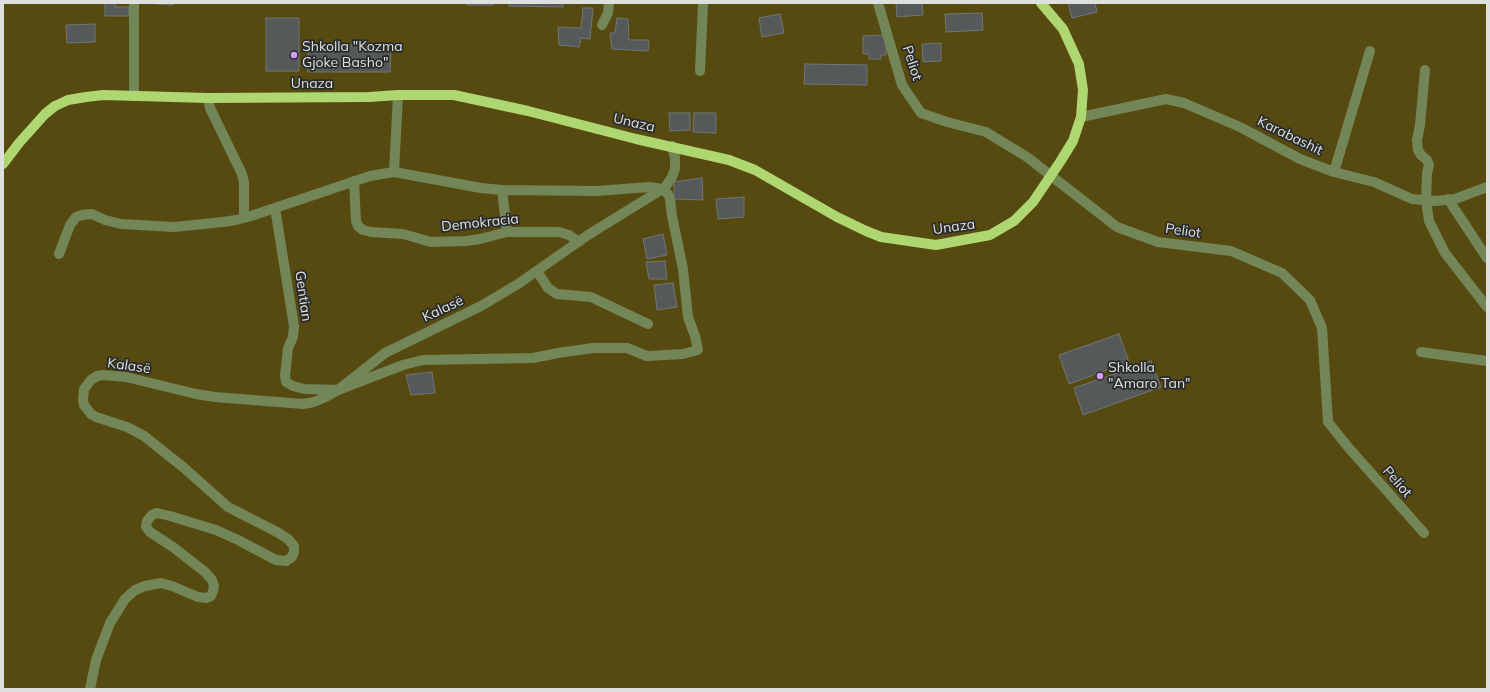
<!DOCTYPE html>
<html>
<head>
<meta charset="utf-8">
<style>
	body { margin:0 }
	#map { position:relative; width:1490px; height:692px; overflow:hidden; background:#333634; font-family:Mulish,sans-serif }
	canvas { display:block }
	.frame { position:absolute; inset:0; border:4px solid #dee0df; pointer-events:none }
</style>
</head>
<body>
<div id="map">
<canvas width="1490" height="692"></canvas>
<div class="frame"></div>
</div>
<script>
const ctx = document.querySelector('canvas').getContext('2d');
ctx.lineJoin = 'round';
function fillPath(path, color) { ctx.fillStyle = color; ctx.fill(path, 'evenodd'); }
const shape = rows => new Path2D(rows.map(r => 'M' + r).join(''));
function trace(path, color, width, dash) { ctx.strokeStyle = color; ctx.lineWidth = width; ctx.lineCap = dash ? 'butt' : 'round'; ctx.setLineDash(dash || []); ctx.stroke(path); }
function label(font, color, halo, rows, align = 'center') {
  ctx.font = font + ' Mulish,sans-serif'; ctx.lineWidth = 3.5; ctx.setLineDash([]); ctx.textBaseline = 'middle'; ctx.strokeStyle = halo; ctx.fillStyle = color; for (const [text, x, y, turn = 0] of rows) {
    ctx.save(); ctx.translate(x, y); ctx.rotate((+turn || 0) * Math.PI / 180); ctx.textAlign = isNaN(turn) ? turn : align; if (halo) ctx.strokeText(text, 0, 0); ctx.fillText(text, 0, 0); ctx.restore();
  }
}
fillPath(shape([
	[3,3,1487,3,1487,689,3,689]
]), '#574a10');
const building = shape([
	[105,3,115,3,115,7,129,7,129,16,105,16,105,3],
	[143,3,173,3,173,5,143,3],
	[467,3,493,3,493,5,467,5,467,3],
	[509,3,563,3,563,7,509,6,509,3],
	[896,3,922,3,923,15,897,17,896,3],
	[1068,3,1095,3,1097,12,1072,18,1068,3],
	[583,8,593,8,590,39,581,38,579,47,559,45,558,27,581,28,583,8],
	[982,13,983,30,946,32,945,14,982,13],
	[780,14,784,33,762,37,759,18,780,14],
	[266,18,299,18,299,71,266,71,266,18],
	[617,18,628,19,629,40,649,40,648,51,612,49,610,33,615,33,617,18],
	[95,24,95,42,67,43,66,25,95,24],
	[886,35,886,55,881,55,881,59,869,59,869,54,863,54,863,36,886,35],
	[941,43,941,61,923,62,922,44,941,43],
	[308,45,391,45,390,72,308,72,308,45],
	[805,64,867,65,867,85,804,84,805,64],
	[669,113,690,113,690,130,670,131,669,113],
	[694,113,716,113,716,133,693,132,694,113],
	[702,178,703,200,674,199,674,182,702,178],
	[744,197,744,217,718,219,716,199,744,197],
	[663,234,667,255,647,259,643,239,663,234],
	[665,261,667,279,649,279,646,262,665,261],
	[673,283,677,307,657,310,654,285,673,283],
	[1119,334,1129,362,1069,384,1059,355,1119,334],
	[1151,361,1161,387,1083,415,1074,388,1151,361],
	[432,372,435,393,411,395,406,375,432,372]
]);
fillPath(building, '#555959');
trace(building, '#717675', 1);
trace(shape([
	[134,3,134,96],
	[878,3,902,85,921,113,947,122,986,132,1027,157,1117,227,1158,242,1231,251,1282,273,1310,300,1322,328,1328,422,1348,447,1424,533],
	[602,25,608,13,609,3],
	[1425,70,1420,125,1417,140,1418,150,1421,155,1427,160,1429,165,1427,173,1426,201,1429,221,1445,253,1487,307],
	[700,71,703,3],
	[208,98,210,108,242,174,244,182,244,218],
	[1081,117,1166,99,1184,103,1240,127,1300,159,1334,172,1374,182,1412,199,1435,201,1455,199,1487,187],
	[394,172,398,95],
	[1334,172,1370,51],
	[354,181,356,221,358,226,363,230,371,232,403,234,431,242,466,241,480,239,507,232,559,232,569,235,579,242],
	[502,190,507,232],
	[1448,199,1487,258],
	[59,254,70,225,76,217,82,215,92,214,105,220,121,224,174,227,223,222,236,220,251,216,370,176,394,172,481,188,502,190,596,191,650,187,662,189,668,194,670,199,672,216,683,269,688,317,695,336,698,350,683,354,647,356,627,348,593,348,558,353,533,358,423,360,403,365,338,390,304,389,293,386,286,382,285,376,288,348,293,337,294,326,275,208],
	[537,271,548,288,557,294,591,297,648,324],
	[1421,352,1487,361],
	[90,689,96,660,110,623,125,599,135,590,145,586,161,583,172,586,198,597,206,598,211,596,213,591,214,586,212,580,205,572,173,547,150,532,146,527,147,521,152,515,157,513,170,516,216,530,238,540,276,560,286,561,292,557,294,552,294,546,288,539,277,532,228,507,183,467,144,436,127,427,96,417,91,414,84,405,83,400,84,389,91,380,97,376,102,375,126,377,196,394,215,397,303,404,314,402,326,397,338,390,385,353,481,306,518,284,588,235,656,193,666,186,672,177,675,169,675,158,672,146]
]), '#738657', 10);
trace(shape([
	[3,164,19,143,45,114,55,106,68,100,86,97,103,95,208,98,369,97,398,95,454,95,528,111,636,139,729,160,755,170,837,217,866,231,881,237,936,245,990,235,1014,221,1033,202,1060,162,1073,141,1081,117,1083,90,1079,64,1063,29,1041,3]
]), '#afd771', 10);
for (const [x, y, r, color] of [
	[294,55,4,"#d49cfb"],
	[1100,376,4,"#d49cfb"]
]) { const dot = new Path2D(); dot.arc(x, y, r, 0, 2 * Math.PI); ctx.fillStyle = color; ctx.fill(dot); trace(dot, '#292c2a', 1.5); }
label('14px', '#dee0df', '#292c2a', [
	["Shkolla \"Kozma",302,47],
	["Gjoke Basho\"",302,63],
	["Shkolla",1108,368],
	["\"Amaro Tan\"",1108,384]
], 'left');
label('14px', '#dee0df', '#292c2a', [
	["Peliot",912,63,72],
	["Unaza",312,84],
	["Unaza",634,123,13],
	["Karabashit",1290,136,26],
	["Demokracia",480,223,-6],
	["Unaza",954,227,-8],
	["Peliot",1183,231,8],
	["Gentian",303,296,82],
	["Kalasë",443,309,-25],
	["Kalasë",129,366,8],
	["Peliot",1397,482,49]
]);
</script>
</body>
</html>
